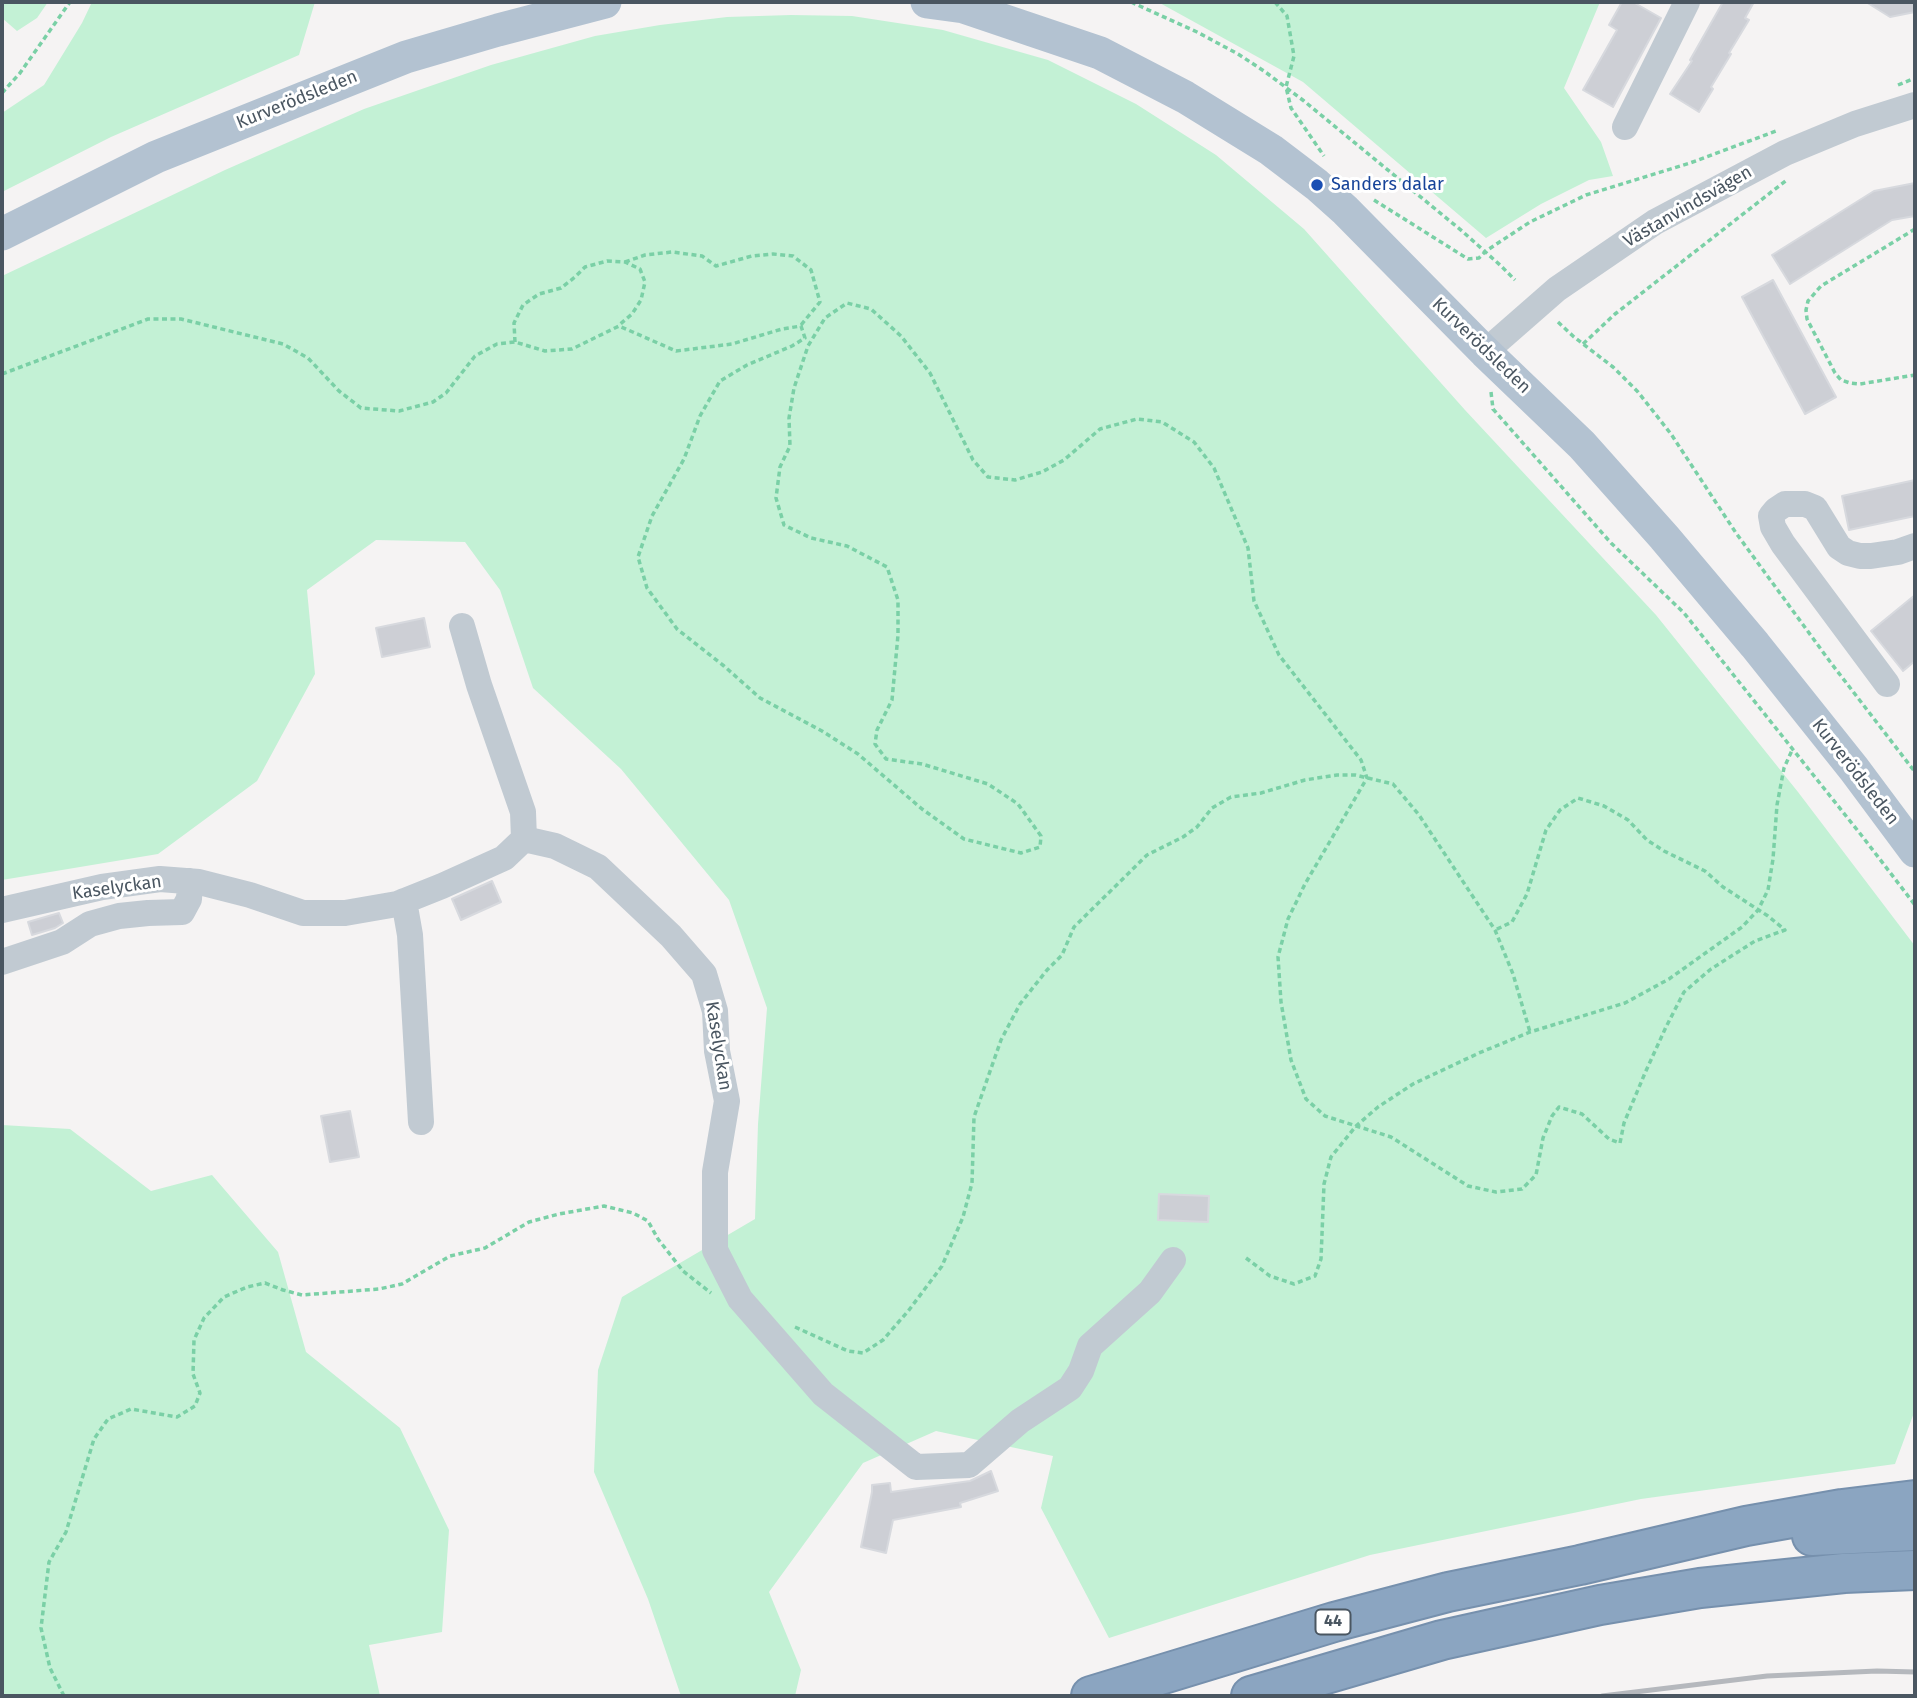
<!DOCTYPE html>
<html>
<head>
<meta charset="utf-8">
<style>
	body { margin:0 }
	#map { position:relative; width:1917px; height:1698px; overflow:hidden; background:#f5f3f3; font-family:"Fira Sans",sans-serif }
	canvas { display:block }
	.frame { position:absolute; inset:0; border:4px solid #4a5661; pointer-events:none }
</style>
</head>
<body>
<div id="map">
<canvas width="1917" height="1698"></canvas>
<div class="frame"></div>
</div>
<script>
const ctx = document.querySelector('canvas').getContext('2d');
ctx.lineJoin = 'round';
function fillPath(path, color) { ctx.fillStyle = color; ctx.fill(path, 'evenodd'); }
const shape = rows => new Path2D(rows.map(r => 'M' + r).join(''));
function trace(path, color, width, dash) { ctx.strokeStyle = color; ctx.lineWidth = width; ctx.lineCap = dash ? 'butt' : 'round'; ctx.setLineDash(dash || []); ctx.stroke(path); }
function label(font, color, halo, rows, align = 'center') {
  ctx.font = font + ' "Fira Sans",sans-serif'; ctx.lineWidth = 6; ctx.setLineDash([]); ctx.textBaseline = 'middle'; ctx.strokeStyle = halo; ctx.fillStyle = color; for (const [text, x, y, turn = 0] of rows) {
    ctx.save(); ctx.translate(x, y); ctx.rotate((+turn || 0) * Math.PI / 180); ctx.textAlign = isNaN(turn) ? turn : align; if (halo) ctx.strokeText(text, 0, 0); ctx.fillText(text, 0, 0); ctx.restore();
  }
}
fillPath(shape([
	[2,2,48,2,37,18,17,31,2,18],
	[92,2,315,2,299,55,111,137,2,192,2,113,44,85,82,23],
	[1158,2,1600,2,1564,88,1601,142,1613,176,1589,180,1541,204,1486,238,1303,82],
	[791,15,852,16,943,30,1048,60,1136,104,1216,155,1304,229,1465,410,1656,615,1798,792,1915,946,1915,1410,1895,1464,1641,1499,1370,1555,1109,1638,1041,1508,1053,1456,936,1431,863,1463,769,1592,801,1670,795,1696,681,1696,648,1599,594,1472,598,1370,622,1297,755,1219,758,1124,767,1008,729,900,621,769,533,688,500,590,465,542,376,540,307,590,315,674,257,781,158,854,2,880,2,276,225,170,364,109,491,65,595,36,660,25,727,17],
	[2,1125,70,1129,151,1191,212,1175,278,1252,306,1352,400,1428,449,1530,442,1632,369,1645,380,1696,2,1696]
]), '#c3f1d5');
const building = shape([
	[1622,2,1633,2,1661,18,1613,107,1583,90,1617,30,1609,25,1622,2],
	[1723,2,1754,2,1745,18,1749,20,1729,53,1731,54,1711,87,1713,89,1699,112,1670,94,1692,61,1690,60,1723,2],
	[1866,2,1915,2,1915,12,1890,17,1866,2],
	[1915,183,1915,216,1892,220,1790,284,1772,255,1874,191,1915,183],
	[1773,280,1836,397,1805,414,1742,297,1773,280],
	[1915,480,1915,516,1849,530,1842,496,1915,480],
	[1915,595,1915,661,1903,671,1871,631,1915,595],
	[424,618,430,647,382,657,376,628,424,618],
	[492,881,501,902,461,920,452,899,492,881],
	[59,913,63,923,55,928,32,935,28,922,59,913],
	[350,1111,359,1157,330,1162,321,1116,350,1111],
	[1159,1194,1209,1196,1208,1222,1158,1220,1159,1194],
	[991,1471,998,1491,960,1503,961,1507,893,1520,886,1553,861,1547,872,1492,872,1485,890,1483,891,1492,970,1481,991,1471]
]);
fillPath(building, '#cdcfd5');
trace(building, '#d7d9de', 2);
const highway = shape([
	[1812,1536,1915,1531],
	[1091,1696,1334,1622,1448,1592,1580,1565,1746,1526,1842,1509,1915,1500],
	[1251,1696,1442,1640,1600,1605,1700,1588,1844,1573,1915,1570]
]);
trace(highway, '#7690ad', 42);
trace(shape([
	[1131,2,1197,32,1238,54,1264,71,1304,101,1462,231,1500,265,1515,280],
	[1275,2,1287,16,1294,56,1286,87,1291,108,1324,156],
	[1898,85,1915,78],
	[2,93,20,73,70,2],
	[1374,200,1468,259,1479,258,1486,251,1530,222,1586,195,1690,163,1776,131],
	[1915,229,1821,286,1808,301,1806,310,1807,319,1835,373,1841,380,1850,383,1860,384,1915,375],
	[625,262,645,255,672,252,702,256,716,266,752,256,773,254,793,256,811,270,820,302,801,325],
	[1558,322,1574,337,1613,367,1638,392,1671,434,1736,533,1831,663,1915,772],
	[1915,329,1915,346],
	[515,342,514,323,523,305,539,294,561,288,575,277,585,267,607,261,625,262,640,269,645,282,641,300,632,314,619,325],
	[1583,344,1615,314,1788,179],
	[2,374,148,319,181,319,283,344,308,358,339,391,361,408,399,411,433,402,446,393,475,356,497,344,515,342,545,351,572,349,619,326,676,351,732,344,782,329,801,326,805,338,792,346,747,365,720,381,700,416,684,459,652,516,638,557,647,588,677,629,724,666,760,698,822,731,858,754,922,809,964,839,1021,853,1040,847,1041,836,1018,804,988,784,922,764,886,759,875,744,877,730,892,700,898,635,898,600,887,567,847,546,811,538,784,525,776,498,780,467,790,446,789,418,794,388,808,346,825,318,847,303,871,309,901,336,930,373,973,460,988,477,1015,480,1042,472,1064,460,1100,429,1137,419,1162,422,1194,442,1214,468,1248,548,1254,601,1279,655,1361,760,1367,778,1305,884,1288,919,1278,957,1281,1002,1291,1060,1306,1099,1325,1116,1391,1137,1468,1186,1496,1192,1522,1189,1536,1175,1543,1138,1552,1116,1559,1107,1582,1114,1609,1139,1620,1143,1624,1123,1645,1073,1666,1027,1684,992,1711,969,1755,941,1785,930,1768,916,1723,887,1705,871,1664,851,1647,840,1628,820,1604,806,1578,798,1560,810,1546,830,1527,894,1512,922,1495,930],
	[1491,392,1493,409,1611,543,1684,613,1862,836,1915,905],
	[1246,1258,1270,1276,1294,1284,1315,1276,1321,1259,1324,1184,1331,1157,1356,1126,1378,1107,1413,1084,1479,1053,1530,1032,1625,1003,1669,979,1742,927,1758,910,1768,890,1773,859,1777,805,1784,768,1793,748],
	[795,1327,848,1351,863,1353,883,1340,909,1310,942,1266,963,1217,972,1183,974,1117,1001,1040,1020,1004,1047,970,1062,955,1074,927,1147,855,1183,837,1197,827,1212,808,1231,797,1261,793,1305,780,1337,775,1355,775,1393,784,1419,815,1495,930,1513,974,1530,1032],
	[64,1696,50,1668,41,1628,49,1562,66,1532,94,1439,108,1419,131,1409,177,1417,195,1406,200,1393,193,1374,194,1340,204,1318,224,1297,247,1287,265,1283,283,1290,302,1295,379,1289,402,1284,450,1256,485,1248,529,1222,559,1214,604,1206,633,1213,648,1221,658,1239,683,1271,711,1293]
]), '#7ad0a6', 3.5, [5, 3.5]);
trace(shape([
	[1625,127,1687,2],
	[1485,352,1557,289,1655,222,1785,153,1855,124,1915,105],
	[462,626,479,685,523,812,524,839],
	[1887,684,1783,544,1773,527,1771,516,1776,510,1785,504,1805,504,1815,508,1839,547,1848,553,1860,556,1871,556,1898,552,1915,546],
	[524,839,555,846,598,867,671,936,704,974,715,1011,717,1051,727,1101,715,1172,715,1250,740,1299,823,1394,916,1467,969,1465,1020,1421,1070,1388,1081,1371,1090,1346,1150,1292,1173,1260],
	[404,901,410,935,421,1122],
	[2,910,102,887,160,879,199,882,250,895,303,913,345,913,397,904,442,886,504,858,524,839],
	[2,962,62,942,90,924,119,916,148,913,182,912,189,899,190,881]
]), '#c1cad2', 26);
trace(shape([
	[927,2,964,7,1100,53,1185,97,1271,150,1317,185,1345,210,1485,352,1582,445,1664,537,1755,645,1854,769,1915,851],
	[2,234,156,157,406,57,498,30,605,2]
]), '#b3c2d1', 33);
trace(highway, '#8ba5c1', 38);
trace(shape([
	[1602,1696,1767,1676,1877,1671,1915,1672]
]), '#b5b8bd', 5);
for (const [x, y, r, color] of [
	[1317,185,7,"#1a4fb4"]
]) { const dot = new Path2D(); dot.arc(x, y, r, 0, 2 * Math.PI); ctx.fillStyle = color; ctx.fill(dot); trace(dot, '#fff', 2.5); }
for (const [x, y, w] of [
	[1333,1622,35]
]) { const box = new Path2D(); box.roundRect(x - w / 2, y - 12.5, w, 25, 5); ctx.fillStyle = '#fff'; ctx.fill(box); trace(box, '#4a5661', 2); }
label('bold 16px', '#4a5661', null, [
	["44",1333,1622]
]);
label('18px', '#4a5661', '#fff', [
	["Kurverödsleden",297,100,-22],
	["Västanvindsvägen",1688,207,-30],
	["Kurverödsleden",1481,346,44],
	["Kurverödsleden",1855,772,52],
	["Kaselyckan",117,888,-8],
	["Kaselyckan",718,1046,81]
]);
label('18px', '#164399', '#fff', [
	["Sanders dalar",1331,185]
], 'left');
</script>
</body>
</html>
